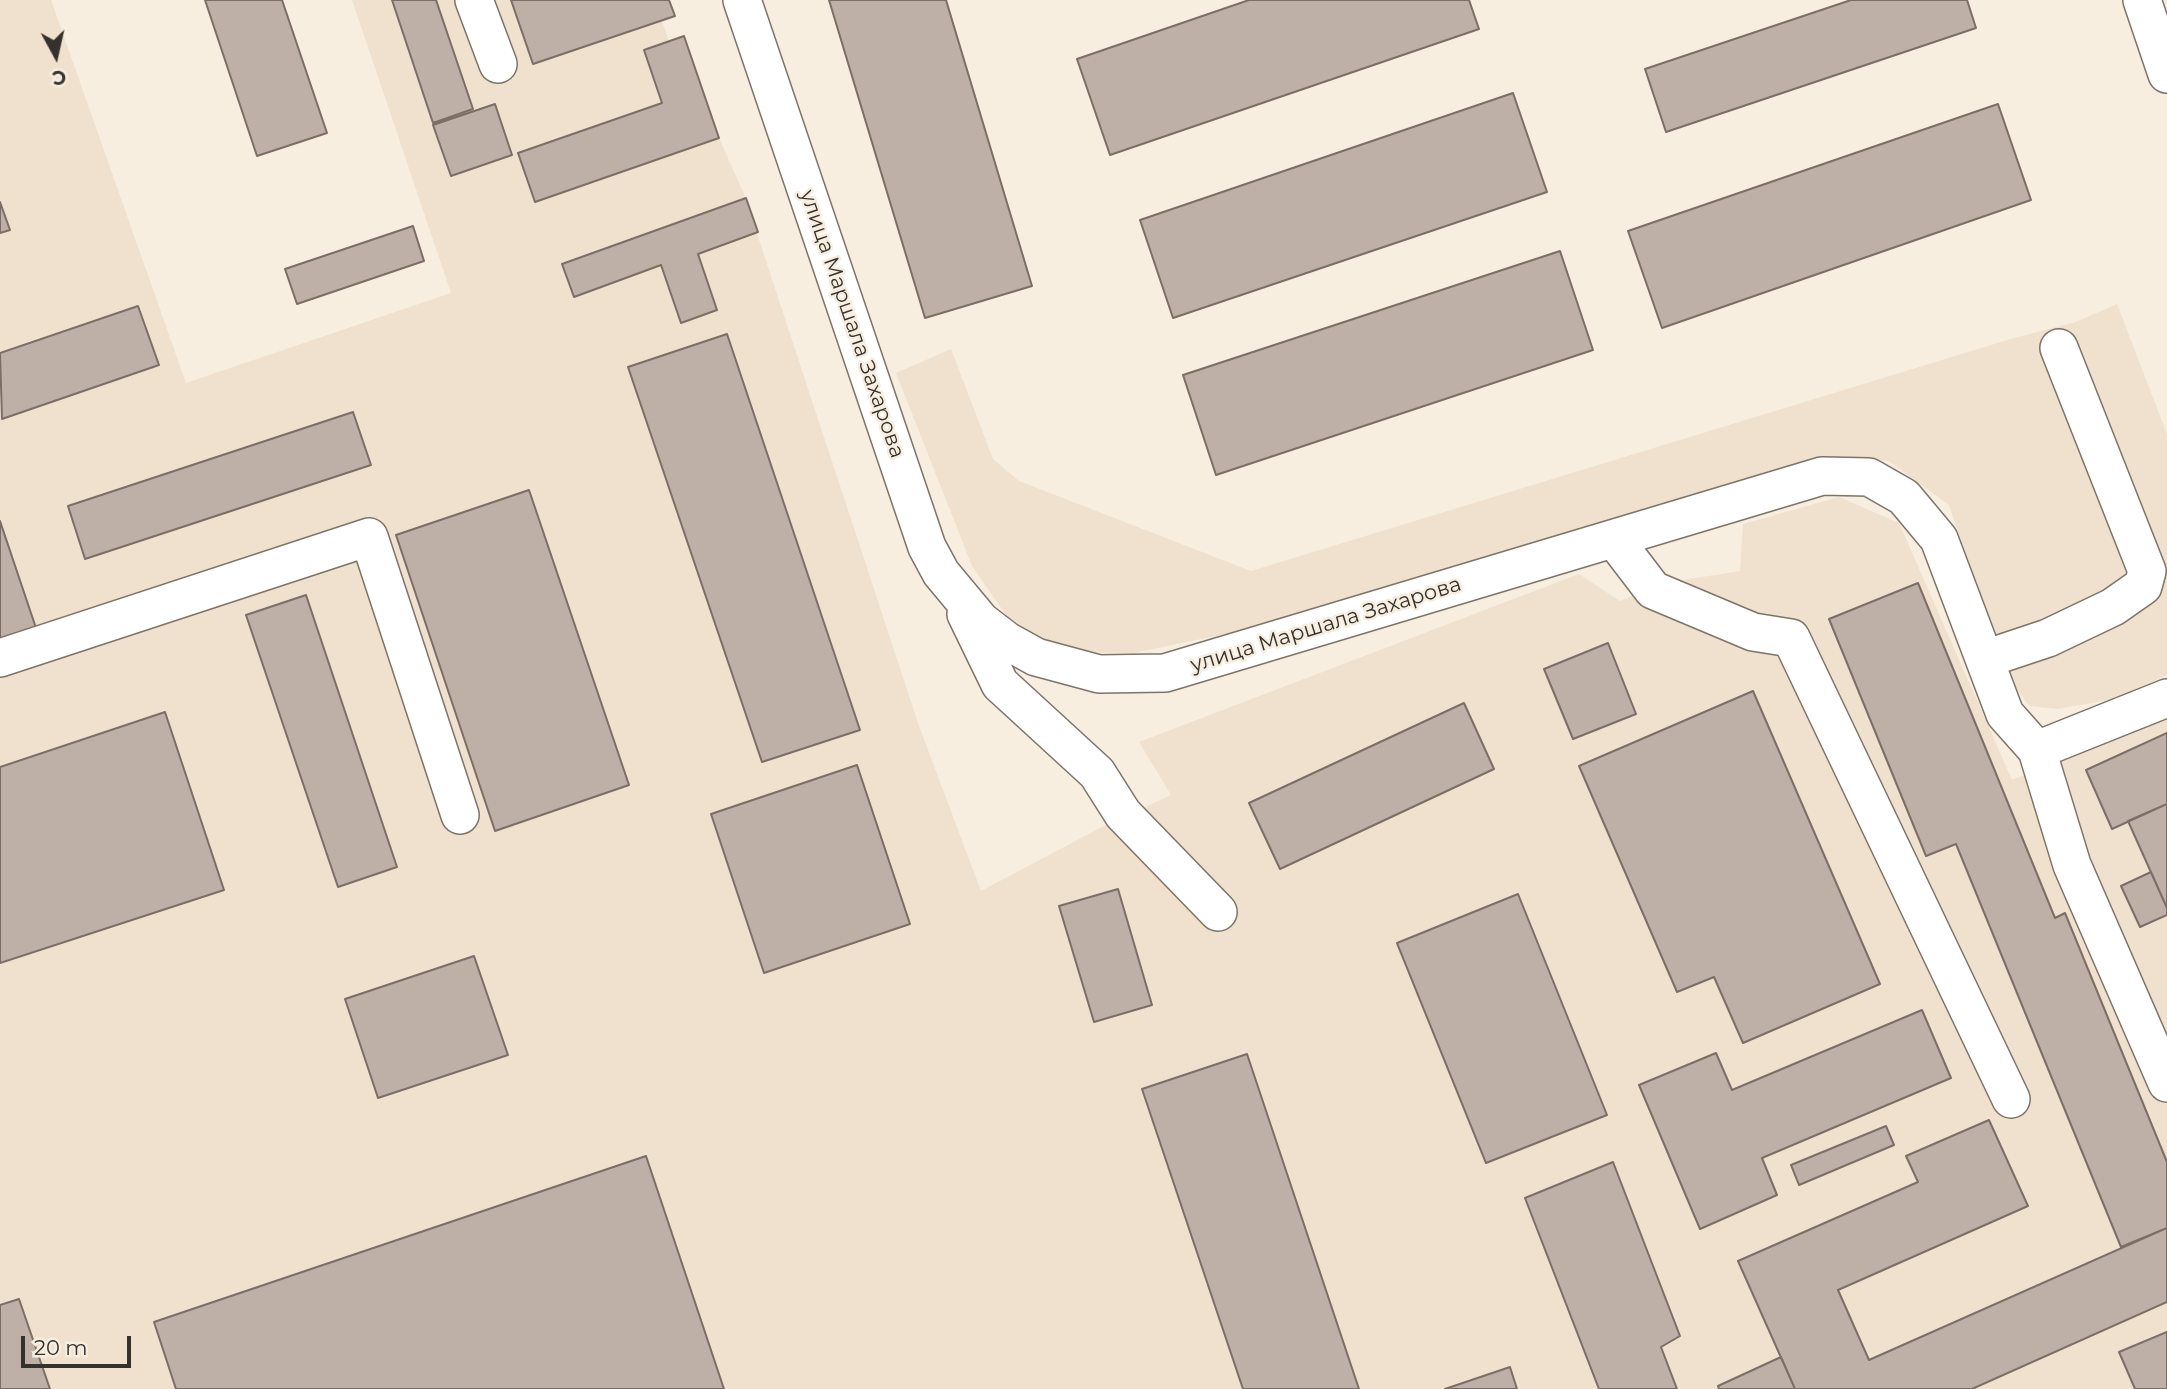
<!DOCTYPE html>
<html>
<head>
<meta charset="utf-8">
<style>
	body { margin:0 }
	#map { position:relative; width:2167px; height:1389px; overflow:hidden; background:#f7eee0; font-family:Montserrat,sans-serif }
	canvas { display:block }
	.north { position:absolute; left:21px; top:21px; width:70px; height:70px; -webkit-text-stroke:5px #f7eee0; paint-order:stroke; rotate:172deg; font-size:19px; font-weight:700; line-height:28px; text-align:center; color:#35312c }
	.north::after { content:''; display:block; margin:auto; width:24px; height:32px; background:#35312c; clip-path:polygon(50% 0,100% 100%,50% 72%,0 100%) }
	.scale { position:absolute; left:21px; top:1336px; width:110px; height:32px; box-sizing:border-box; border:4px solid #35312c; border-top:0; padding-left:9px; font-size:21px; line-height:24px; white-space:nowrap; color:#35312c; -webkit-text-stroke:5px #f7eee0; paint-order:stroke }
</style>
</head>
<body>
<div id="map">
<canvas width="2167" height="1389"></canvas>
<div class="north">С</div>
<div class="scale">20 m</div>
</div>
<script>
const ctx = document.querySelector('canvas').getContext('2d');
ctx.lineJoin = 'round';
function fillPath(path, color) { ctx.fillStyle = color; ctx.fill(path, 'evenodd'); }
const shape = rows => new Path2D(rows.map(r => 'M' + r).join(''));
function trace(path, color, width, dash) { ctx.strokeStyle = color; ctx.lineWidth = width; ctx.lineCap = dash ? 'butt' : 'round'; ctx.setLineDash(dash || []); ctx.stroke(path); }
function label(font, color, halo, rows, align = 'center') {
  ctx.font = font + ' Montserrat,sans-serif'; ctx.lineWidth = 5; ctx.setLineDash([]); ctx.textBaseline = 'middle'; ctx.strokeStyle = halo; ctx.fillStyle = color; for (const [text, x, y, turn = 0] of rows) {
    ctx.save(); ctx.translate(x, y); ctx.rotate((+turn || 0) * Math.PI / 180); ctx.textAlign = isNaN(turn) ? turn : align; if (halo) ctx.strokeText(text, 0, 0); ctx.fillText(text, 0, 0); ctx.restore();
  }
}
fillPath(shape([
	[0,0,51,0,186,383,451,293,352,0,669,0,675,16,662,21,669,41,684,36,719,138,744,194,919,726,981,891,1102,827,1171,795,1139,742,1579,574,1620,601,1664,583,1740,571,1743,524,1839,497,1899,523,2012,780,2167,717,2167,1389,0,1389],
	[2117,304,2167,434,2167,675,2113,699,2058,709,2029,706,2006,673,1949,505,1889,461,1841,456,1363,597,1231,633,1133,653,1065,652,1008,618,972,566,896,373,951,349,993,459,1019,481,1251,571,2014,338,2076,322]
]), '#efe1cd');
const building = shape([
	[205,0,282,0,327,133,257,156,205,0],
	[392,0,436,0,473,109,433,123,392,0],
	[511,0,669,0,675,16,533,64,511,0],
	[829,0,946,0,1032,286,925,318,829,0],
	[1249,0,1469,0,1479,29,1110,155,1077,59,1249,0],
	[1851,0,1967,0,1976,28,1666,132,1645,69,1851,0],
	[684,36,719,138,535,202,518,153,662,103,644,50,684,36],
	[1513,93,1547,192,1173,318,1140,220,1513,93],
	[495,104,512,155,451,176,433,125,495,104],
	[1998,104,2031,200,1662,328,1628,231,1998,104],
	[746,198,758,232,698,254,717,310,681,323,661,265,574,297,562,264,746,198],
	[0,202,10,230,0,233,0,202],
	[413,226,424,261,297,304,285,269,413,226],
	[1560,251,1593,350,1216,475,1183,375,1560,251],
	[138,306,159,365,2,419,0,353,138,306],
	[727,334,860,730,762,762,628,367,727,334],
	[353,412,371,465,85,559,68,506,353,412],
	[529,490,629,785,495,831,396,535,529,490],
	[0,521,36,628,0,640,0,521],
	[1918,583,2055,918,2065,913,2167,1162,2167,1228,2121,1247,1956,844,1926,856,1829,619,1918,583],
	[306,595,397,867,338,887,246,615,306,595],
	[1608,643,1636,714,1573,739,1544,669,1608,643],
	[1753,691,1880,984,1743,1043,1714,977,1677,992,1579,766,1753,691],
	[1464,703,1494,769,1280,869,1249,803,1464,703],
	[165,712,224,890,0,963,0,767,165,712],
	[2167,733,2167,804,2112,829,2086,770,2167,733],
	[857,765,910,924,764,973,711,814,857,765],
	[2167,804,2167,908,2128,821,2167,804],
	[2151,872,2167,908,2167,915,2140,927,2121,886,2151,872],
	[1118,889,1152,1005,1094,1022,1059,906,1118,889],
	[1518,894,1607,1115,1486,1163,1397,943,1518,894],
	[474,956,508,1055,378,1098,345,999,474,956],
	[1922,1010,1951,1078,1762,1158,1777,1195,1700,1229,1639,1085,1716,1053,1732,1090,1922,1010],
	[1247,1054,1359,1389,1243,1389,1142,1089,1247,1054],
	[1989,1120,2028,1206,1838,1290,1869,1360,2167,1228,2167,1302,1972,1389,1795,1389,1738,1261,1918,1182,1906,1156,1989,1120],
	[1886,1126,1894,1145,1799,1185,1791,1165,1886,1126],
	[646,1156,724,1389,176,1389,154,1322,646,1156],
	[1613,1162,1680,1336,1661,1347,1677,1389,1599,1389,1525,1198,1613,1162],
	[19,1299,50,1389,0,1389,0,1305,19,1299],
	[2167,1332,2167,1389,2135,1389,2119,1352,2167,1332],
	[1781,1357,1795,1389,1719,1389,1718,1386,1781,1357],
	[1510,1367,1517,1389,1445,1389,1510,1367]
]);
fillPath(building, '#beafa7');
trace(building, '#7c6e67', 2);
const minor = shape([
	[474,0,498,64],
	[742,0,927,547,941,573,981,621,1007,641,1036,657,1099,674,1165,673,1822,476,1869,477,1904,497,1939,539,2005,714,2037,750,2167,698],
	[2142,0,2167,74],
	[1614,539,1653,590,1753,632,1791,638,2011,1099],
	[966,614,1000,684,1097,773,1123,814,1218,912],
	[0,658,369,537,460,815],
	[1985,659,2048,638,2113,607,2143,586,2147,571,2059,348],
	[2037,750,2072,865,2167,1083]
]);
trace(minor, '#7c7468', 40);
trace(minor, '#fff', 37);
label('21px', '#35312c', '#f7eee0', [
	["улица Маршала Захарова",852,324,71],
	["улица Маршала Захарова",1326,625,-17]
]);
</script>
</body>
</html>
